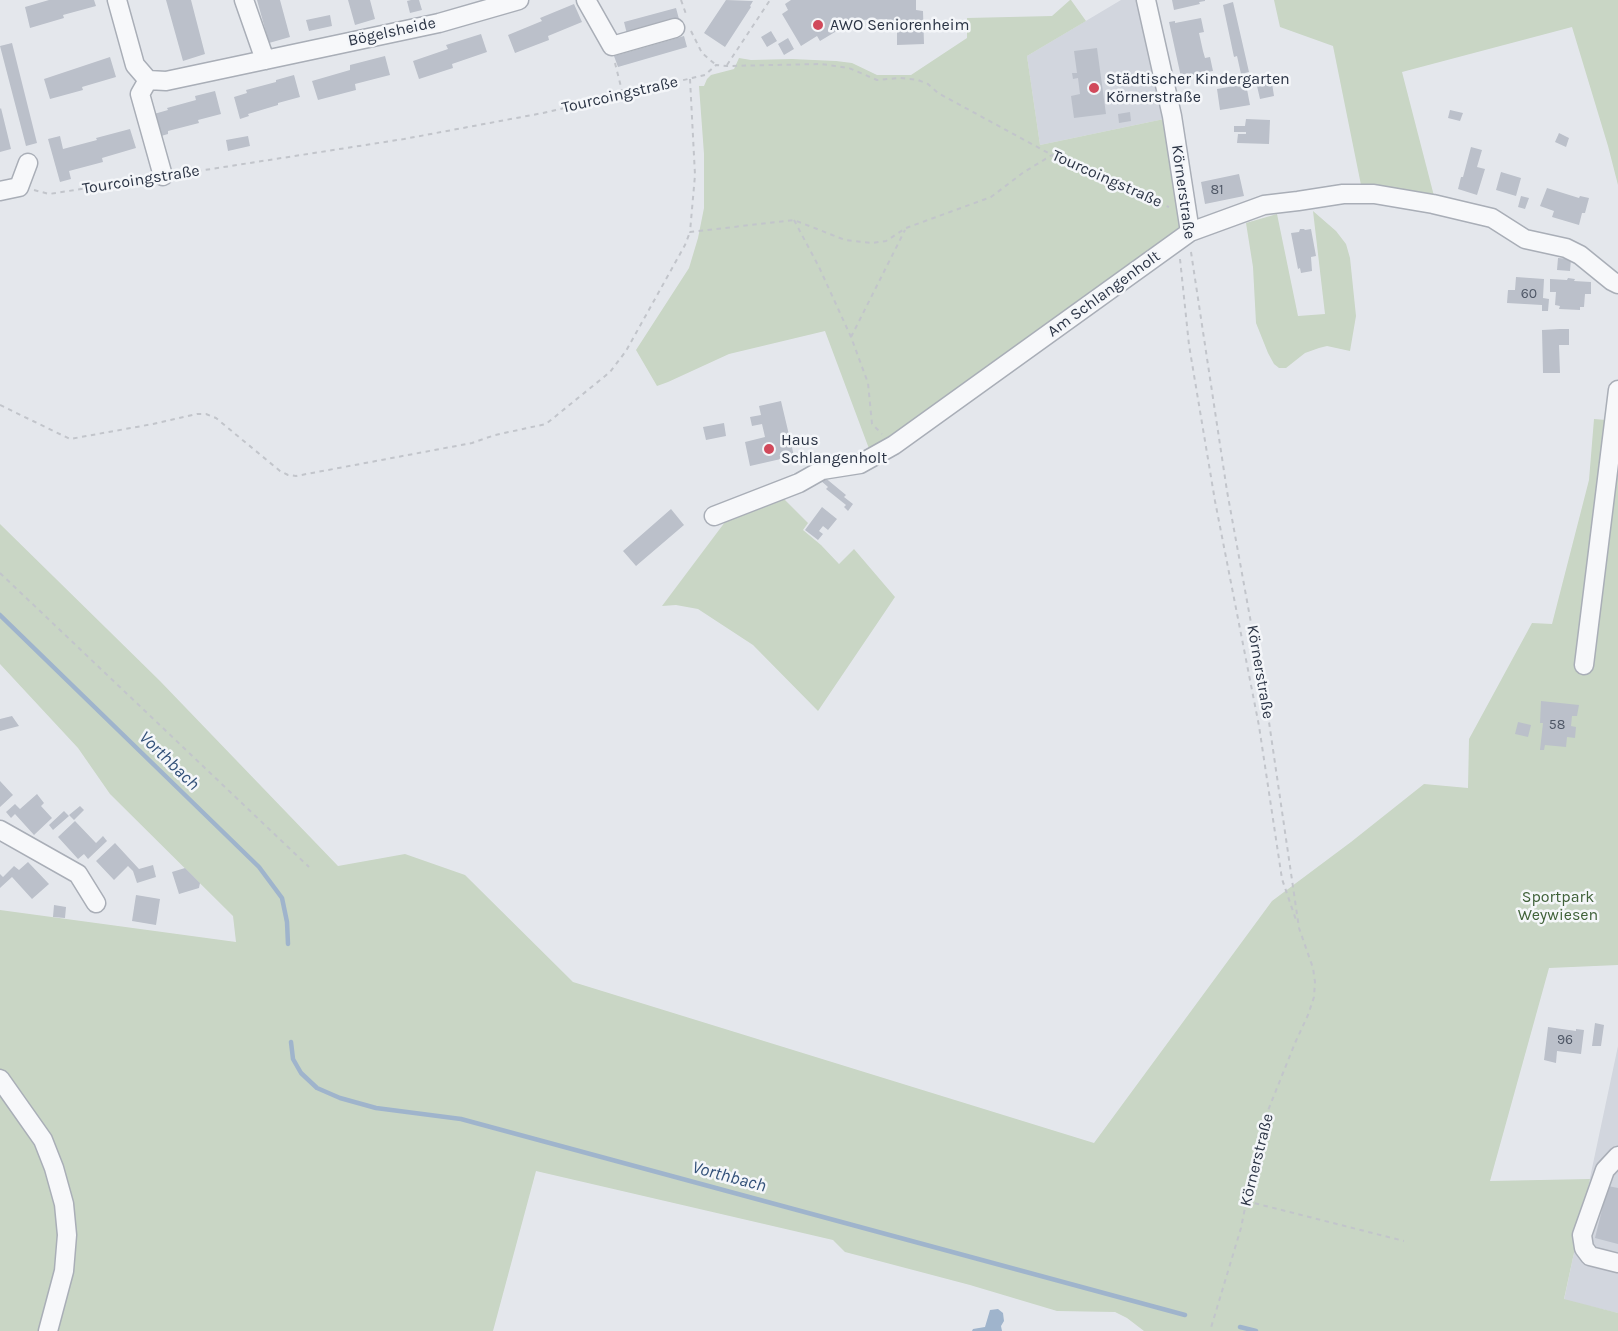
<!DOCTYPE html>
<html>
<head>
<meta charset="utf-8">
<style>
	body { margin:0 }
	canvas { display:block; background:#e4e7ec }
</style>
</head>
<body>
<canvas width="1618" height="1331"></canvas>
<script>
const ctx = document.querySelector('canvas').getContext('2d');
ctx.lineJoin = 'round';
function fillPath(path, color) { ctx.fillStyle = color; ctx.fill(path, 'evenodd'); }
const shape = rows => new Path2D(rows.map(r => 'M' + r).join(''));
function trace(path, color, width, dash) { ctx.strokeStyle = color; ctx.lineWidth = width; ctx.lineCap = dash ? 'butt' : 'round'; ctx.setLineDash(dash || []); ctx.stroke(path); }
function label(font, color, halo, rows, align = 'center') {
  ctx.font = font + ' Karla,sans-serif'; ctx.lineWidth = 5; ctx.setLineDash([]); ctx.textBaseline = 'middle'; ctx.strokeStyle = halo; ctx.fillStyle = color; for (const [text, x, y, turn = 0] of rows) {
    ctx.save(); ctx.translate(x, y); ctx.rotate((+turn || 0) * Math.PI / 180); ctx.textAlign = isNaN(turn) ? turn : align; if (halo) ctx.strokeText(text, 0, 0); ctx.fillText(text, 0, 0); ctx.restore();
  }
}
fillPath(shape([
	[1121,0,1137,0,1164,119,1040,145,1027,56],
	[1618,1046,1618,1313,1564,1300]
]), '#d2d6de');
fillPath(shape([
	[1070,0,1071,0,1086,21,1027,56,1040,145,1164,119,1181,225,1179,235,871,454,825,331,729,354,668,382,657,386,636,350,689,268,698,238,704,208,704,154,699,86,704,86,707,79,711,75,734,69,739,58,751,60,792,59,836,61,852,63,877,75,911,75,967,38,967,18,1052,16],
	[1274,0,1618,0,1618,185,1608,146,1572,27,1402,72,1434,196,1361,185,1333,46,1280,27],
	[1313,211,1336,231,1346,244,1350,258,1356,316,1350,351,1327,346,1319,348,1305,353,1286,368,1279,368,1274,364,1268,353,1256,323,1253,267,1246,223,1277,214,1298,316,1325,314],
	[1594,419,1618,421,1618,965,1549,968,1490,1181,1590,1179,1564,1299,1618,1313,1618,1331,1144,1331,1127,1318,1115,1312,1057,1311,970,1285,845,1252,833,1240,536,1171,493,1331,0,1331,0,910,236,942,233,916,110,794,78,748,0,664,0,524,160,681,338,866,405,854,465,875,573,982,1094,1143,1272,901,1351,842,1424,784,1468,788,1469,739,1532,623,1552,624,1589,480],
	[781,496,808,523,803,530,821,545,839,564,854,549,895,597,818,711,753,645,698,609,676,605,662,606,728,518]
]), '#c9d6c5');
fillPath(shape([
	[998,1309,1003,1313,1004,1321,1001,1326,1002,1331,972,1331,973,1329,985,1327,990,1310]
]), '#9fb4cc');
trace(shape([
	[0,615,259,867,282,898,287,922,288,944],
	[291,1042,293,1059,301,1073,317,1088,340,1098,376,1108,461,1119,1185,1315],
	[1240,1327,1256,1331]
]), '#9fb4cc', 4.5);
fillPath(shape([
	[49,0,94,0,96,6,63,15,64,18,30,28,25,7],
	[166,0,191,0,205,54,183,61],
	[257,0,280,0,290,37,269,43],
	[348,0,370,0,375,19,355,25],
	[411,0,419,0,422,10,410,13,407,1],
	[726,0,753,1,750,6,751,7,725,47,704,33],
	[791,0,916,0,916,10,923,11,924,44,897,45,897,23,887,23,887,19,861,20,861,21,851,24,850,23,820,41,817,36,801,46,782,14,788,10,785,4],
	[1172,0,1205,0,1205,1,1199,2,1200,4,1174,10],
	[1233,2,1249,72,1241,74,1237,56,1234,57,1223,5],
	[574,4,582,22,548,36,549,40,515,53,508,35,542,21,540,18],
	[676,8,679,19,627,34,624,22],
	[330,15,332,26,309,31,306,20],
	[1201,18,1204,32,1199,33,1203,51,1205,58,1210,57,1213,71,1181,77,1169,22,1175,21,1175,23],
	[771,31,777,41,767,47,761,37],
	[481,34,487,52,452,64,453,68,419,79,413,61,448,49,446,45],
	[684,36,687,47,618,67,614,56],
	[788,38,794,49,784,55,778,44],
	[12,43,37,143,26,146,0,46],
	[1097,48,1106,114,1074,118,1071,96,1080,94,1078,78,1073,79,1072,73,1077,73,1074,51],
	[385,56,390,75,355,84,356,90,318,100,312,81,350,70,350,65],
	[110,57,116,77,82,87,83,90,50,99,44,79],
	[294,75,300,97,278,103,278,105,248,114,249,116,240,119,234,97,247,93,246,90,276,82,276,80],
	[1272,83,1274,96,1260,99,1257,86],
	[1246,84,1250,105,1220,110,1217,89],
	[215,91,221,114,198,120,199,123,168,131,168,134,161,136,154,114,168,110,167,108,196,100,195,96],
	[1,108,11,149,0,152,0,109],
	[1450,110,1463,113,1460,121,1448,118],
	[1130,112,1131,121,1119,123,1118,114],
	[1246,119,1270,120,1269,144,1237,143,1238,134,1246,134,1246,132,1234,132,1234,126,1245,126],
	[130,129,136,148,102,158,103,162,69,171,71,179,60,182,48,139,60,136,63,149,97,140,96,138],
	[1559,133,1569,138,1566,147,1555,142],
	[248,136,250,146,228,151,226,140],
	[1471,147,1482,150,1477,167,1485,169,1477,195,1458,189,1461,177,1463,177],
	[1501,172,1521,178,1516,196,1496,190],
	[1239,174,1244,196,1205,204,1201,182],
	[1547,188,1579,198,1580,196,1589,198,1585,213,1582,213,1579,225,1552,217,1554,211,1540,206],
	[1521,196,1529,198,1525,209,1518,207],
	[1300,229,1304,229,1305,230,1311,229,1316,256,1311,257,1312,271,1301,273,1300,268,1298,269,1291,233,1299,232],
	[1558,258,1571,259,1570,271,1557,270],
	[1516,277,1544,279,1543,298,1549,299,1548,311,1542,311,1542,305,1507,303,1508,290,1515,290],
	[1568,278,1575,279,1574,281,1591,282,1591,294,1585,294,1584,307,1580,307,1580,310,1559,309,1560,306,1555,305,1556,292,1550,292,1550,279,1567,280],
	[1560,329,1569,329,1569,345,1559,345,1560,373,1543,373,1542,330],
	[781,401,794,456,750,466,745,442,765,437,762,424,752,426,750,417,761,415,759,406],
	[724,423,726,436,706,440,703,427],
	[823,476,846,495,844,497,853,504,848,511,844,507,846,505,826,489,828,487,820,480],
	[822,507,837,519,828,530,823,526,819,531,823,534,818,540,805,530],
	[671,509,684,525,636,566,623,551],
	[1541,701,1579,705,1577,716,1572,716,1571,726,1576,727,1575,738,1567,737,1566,747,1545,745,1544,750,1540,750,1543,723,1540,723],
	[12,716,19,726,0,731,0,719],
	[1518,722,1531,725,1528,737,1515,734],
	[0,781,13,795,0,807],
	[37,794,44,803,41,806,52,818,34,835,15,814,11,818,6,812,15,804,20,809],
	[80,806,84,810,74,820,69,815],
	[64,811,69,816,53,830,49,825],
	[75,821,96,843,103,836,107,841,88,859,84,854,78,859,58,837],
	[115,843,139,869,153,865,156,877,137,883,133,871,128,866,114,880,96,861],
	[28,862,49,884,32,899,12,877,0,888,0,874,3,877,14,866,19,870],
	[185,868,200,883,199,888,179,894,172,872],
	[136,895,160,899,156,925,132,921],
	[54,905,66,907,65,918,53,917],
	[1595,1023,1604,1025,1601,1046,1592,1046],
	[1548,1027,1576,1031,1576,1029,1584,1030,1581,1054,1557,1051,1556,1063,1544,1060],
	[1608,1186,1618,1188,1618,1244,1595,1238]
]), '#bbc0ca');
const minor = shape([
	[117,0,135,65,148,80,166,81,439,23,519,0],
	[244,0,265,60],
	[586,0,612,46,675,28],
	[1146,0,1172,116,1190,232],
	[148,80,140,94,163,176],
	[0,191,19,187,28,163],
	[714,516,799,483,822,470,860,464,894,445,1190,232,1264,205,1298,201,1343,194,1374,194,1433,204,1492,218,1525,239,1566,248,1580,255,1612,281,1618,284],
	[1584,665,1618,390],
	[0,830,78,874,96,903],
	[0,1079,43,1140,54,1168,64,1204,67,1235,64,1271,48,1331],
	[1618,1156,1605,1170,1582,1235,1584,1248,1590,1256,1618,1263]
]);
trace(minor, '#a9aeb7', 21);
trace(shape([
	[681,0,686,14],
	[691,31,702,53,716,65],
	[615,63,623,95],
	[727,65,770,0],
	[690,79,695,175,690,232,794,220,845,240,872,243,886,241,906,228,991,197,1024,172,1052,155],
	[179,174,404,139,543,113,705,75,716,65,727,66,821,64,849,68,877,80,900,78,918,80,928,84,938,93,1052,155,1131,193,1169,207],
	[34,190,49,194,146,179],
	[794,220,819,267,851,337,868,383,872,424,882,434],
	[1191,252,1227,491,1269,722,1299,928,1313,968,1315,982,1314,997,1308,1015,1295,1043,1267,1113,1257,1148,1241,1228,1210,1331],
	[1180,259,1189,345,1215,501,1259,726,1282,879,1296,920],
	[851,337,905,230],
	[0,405,70,439,153,424,197,414,206,414,216,418,280,471,288,475,296,476,472,443,495,435,546,424,610,372,626,351,685,245,690,232],
	[0,573,309,867],
	[1246,1201,1404,1241]
]), '#c2c5cb', 2, [4.5, 4.5]);
trace(minor, '#f7f8fa', 18);
for (const [x, y, r, color] of [
	[818,25,6,"#d1495b"],
	[1094,88,6,"#d1495b"],
	[769,449,6,"#d1495b"]
]) { const dot = new Path2D(); dot.arc(x, y, r, 0, 2 * Math.PI); ctx.fillStyle = color; ctx.fill(dot); trace(dot, '#f4f6f9', 2); }
label('14px', '#4f5766', null, [
	["81",1217,190],
	["60",1529,294],
	["58",1557,725],
	["96",1565,1040]
]);
label('16px', '#2b3445', '#f4f6f9', [
	["AWO Seniorenheim",830,25],
	["Städtischer Kindergarten",1106,79],
	["Körnerstraße",1106,97],
	["Haus",781,440],
	["Schlangenholt",781,458]
], 'left');
label('16px', '#2b3445', '#f4f6f9', [
	["Bögelsheide",392,32,-12],
	["Tourcoingstraße",620,95,-13],
	["Tourcoingstraße",1107,179,24],
	["Tourcoingstraße",141,180,-9],
	["Körnerstraße",1183,192,82],
	["Am Schlangenholt",1104,294,-36],
	["Körnerstraße",1260,672,80],
	["Körnerstraße",1257,1160,-76]
]);
label('16px', '#3f6138', '#f4f6f9', [
	["Sportpark",1558,897],
	["Weywiesen",1558,915]
]);
label('italic 18px', '#34527a', '#f4f6f9', [
	["Vorthbach",169,761,44],
	["Vorthbach",729,1177,15]
]);
</script>
</body>
</html>
